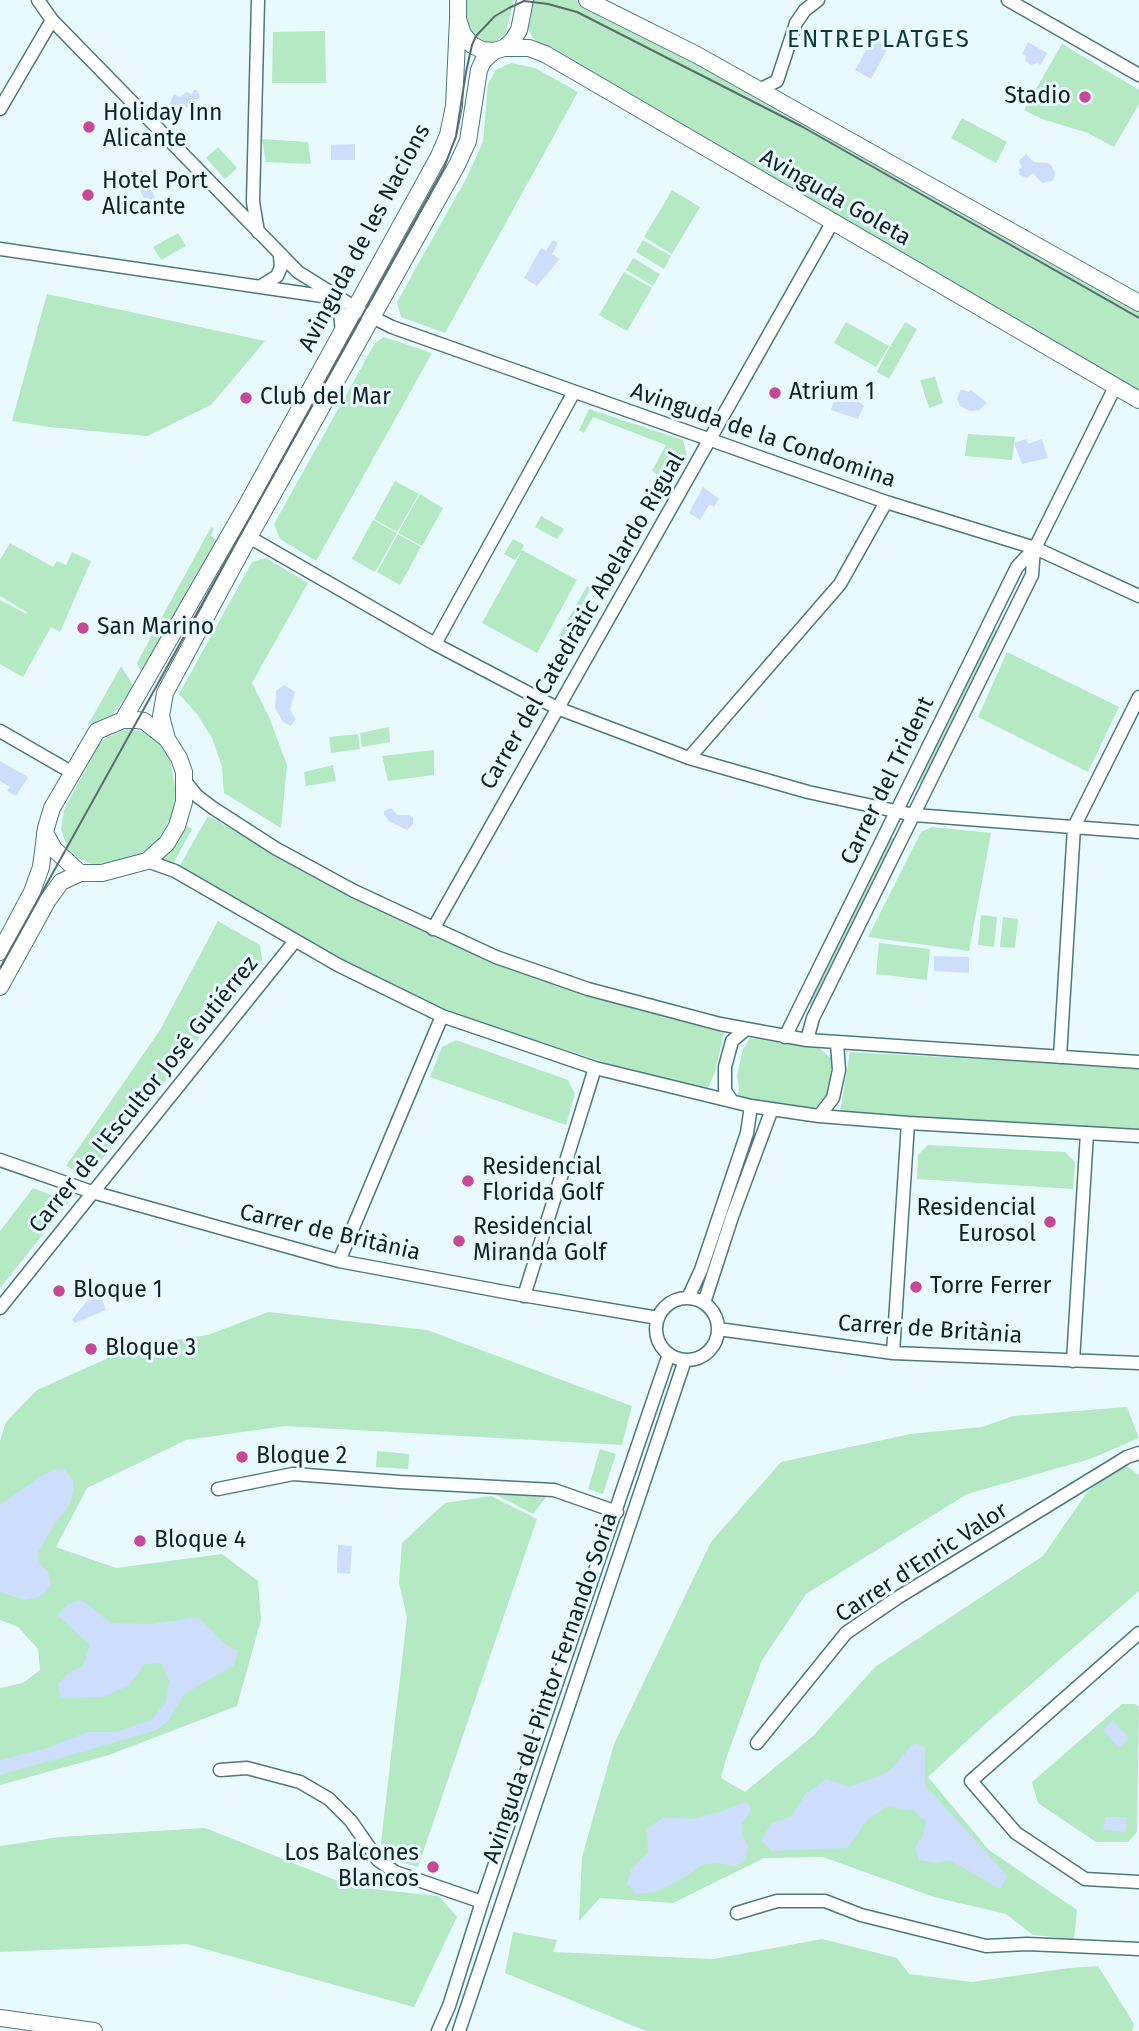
<!DOCTYPE html>
<html>
<head>
<meta charset="utf-8">
<style>
	body { margin:0 }
	canvas { display:block; background:#e8fafd }
</style>
</head>
<body>
<canvas width="1139" height="2031"></canvas>
<script>
const ctx = document.querySelector('canvas').getContext('2d');
ctx.lineJoin = 'round';
function fillPath(path, color) { ctx.fillStyle = color; ctx.fill(path, 'evenodd'); }
const shape = rows => new Path2D(rows.map(r => 'M' + r).join(''));
function trace(path, color, width, dash) { ctx.strokeStyle = color; ctx.lineWidth = width; ctx.lineCap = dash ? 'butt' : 'round'; ctx.setLineDash(dash || []); ctx.stroke(path); }
function label(font, color, halo, rows, align = 'center') {
  ctx.font = font + ' "Fira Sans",sans-serif'; ctx.lineWidth = 6; ctx.setLineDash([]); ctx.textBaseline = 'middle'; ctx.strokeStyle = halo; ctx.fillStyle = color; for (const [text, x, y, turn = 0] of rows) {
    ctx.save(); ctx.translate(x, y); ctx.rotate((+turn || 0) * Math.PI / 180); ctx.textAlign = isNaN(turn) ? turn : align; if (halo) ctx.strokeText(text, 0, 0); ctx.fillText(text, 0, 0); ctx.restore();
  }
}
fillPath(shape([
	[465,0,514,0,505,35,495,42,487,43,481,41,471,34,465,21],
	[534,0,575,0,579,2,578,5,697,65,699,63,810,121,1139,311,1139,396,541,45,533,38,528,29],
	[325,31,326,83,272,83,273,32],
	[1062,44,1139,90,1139,104,1114,147,1088,133,1042,119,1024,110],
	[511,63,535,68,578,92,445,333,401,317,397,302,467,177,483,142,488,84,496,70],
	[962,118,1007,142,996,163,951,138],
	[262,139,308,142,311,164,266,162],
	[218,147,237,168,225,179,206,158],
	[672,190,700,207,672,254,644,237],
	[178,233,186,246,161,260,153,247],
	[643,240,671,256,664,269,636,252],
	[633,258,660,274,653,286,626,270],
	[624,272,652,288,627,331,599,315],
	[47,294,265,341,211,405,147,436,49,427,12,421],
	[846,322,889,346,876,367,834,343],
	[905,322,917,329,889,379,877,372,890,346,893,347,891,345],
	[384,337,432,353,316,561,280,539,274,524,375,343],
	[935,377,943,403,929,408,920,380],
	[589,409,683,440,687,455,662,500,656,497,665,479,652,471,666,445,593,417,584,433,579,430],
	[968,434,1015,437,1012,460,965,456],
	[395,481,419,494,397,532,374,519],
	[420,494,443,508,422,546,398,533],
	[541,516,564,529,557,539,535,527],
	[373,520,397,533,375,572,352,559],
	[211,527,214,529,211,536,219,542,143,675,137,663],
	[398,534,421,547,400,585,377,572],
	[513,539,524,545,522,550,577,580,537,653,482,623,522,551,515,560,504,554],
	[10,543,53,567,57,561,66,565,72,552,91,561,60,632,51,627,23,677,0,664,0,600,26,614,27,612,0,596,0,560],
	[266,558,308,583,252,683,269,717,287,765,281,828,224,793,222,767,212,738,197,714,179,694,252,562],
	[587,586,591,588,561,641,557,639],
	[994,627,997,633,923,784,917,781],
	[1007,652,1119,707,1088,772,978,717],
	[121,666,134,687,113,714,88,725],
	[389,727,390,742,362,747,360,733],
	[127,729,147,733,157,740,170,759,176,792,172,815,158,841,129,862,110,866,92,864,78,858,68,850,61,829,64,810,99,744,104,739],
	[358,734,360,749,331,753,329,737],
	[434,750,434,775,388,781,382,756],
	[333,765,336,781,306,786,304,772],
	[208,816,317,876,489,960,591,996,724,1033,715,1072,707,1090,638,1073,497,1028,440,1008,347,965,178,869],
	[184,824,192,829,172,866,162,860],
	[932,827,991,833,969,951,868,937,921,832],
	[889,837,895,839,812,1006,806,1003],
	[981,915,997,917,994,947,978,945],
	[1003,917,1018,919,1015,948,1000,947],
	[218,921,260,945,262,960,95,1168,80,1173,66,1166,160,1030],
	[879,943,930,949,927,980,876,974],
	[750,1038,819,1048,833,1060,826,1100,814,1110,737,1098,739,1088,737,1076,743,1049],
	[456,1040,568,1080,575,1094,566,1125,430,1077,442,1047],
	[850,1052,1139,1068,1139,1131,840,1112],
	[928,1145,1065,1152,1075,1162,1073,1189,917,1179,918,1155],
	[33,1188,69,1202,0,1288,0,1231],
	[268,1312,427,1330,632,1406,622,1445,285,1426,186,1440,87,1488,56,1547,116,1568,222,1554,258,1581,261,1620,237,1706,109,1755,0,1785,0,1688,23,1683,40,1670,38,1649,18,1627,0,1620,0,1441,6,1422,37,1390,135,1346,208,1335],
	[1127,1407,1139,1438,1090,1459,967,1494,806,1594,761,1662,726,1759,721,1778,745,1792,813,1736,875,1667,1043,1556,1088,1491,1123,1464,1139,1475,1139,1591,985,1724,928,1777,989,1850,1077,1910,1074,1939,1033,1935,1006,1914,934,1897,823,1857,764,1858,673,1903,600,1898,579,1921,582,1857,614,1744,711,1542,781,1462,910,1434,982,1427,1013,1416],
	[600,1449,616,1454,603,1494,588,1489],
	[377,1451,409,1454,408,1469,376,1467],
	[493,1493,547,1496,533,1514],
	[491,1496,537,1519,418,1867,384,1857,381,1843,407,1617,399,1583,402,1543,445,1503],
	[1122,1704,1135,1704,1139,1707,1137,1832,1128,1842,1096,1842,1038,1803,1032,1782],
	[205,1828,353,1887,439,1896,457,1917,414,2007,187,1944,0,1952,0,1846,59,1837],
	[513,1932,557,1940,553,1952,714,1959,822,1939,897,1958,909,1974,972,1982,1069,1968,1098,1966,1134,2024,1132,2031,646,2031,505,1973]
]), '#b4e9c4');
fillPath(shape([
	[873,38,889,46,871,79,855,70],
	[1028,42,1047,53,1041,65,1037,63,1031,65,1025,61,1026,56,1022,54],
	[194,90,197,90,200,96,199,99,194,99,191,106,179,109,169,105,174,94,180,97,186,92,192,94],
	[355,144,355,160,331,160,331,145],
	[1026,154,1034,162,1048,163,1052,166,1055,174,1053,181,1042,183,1033,173,1027,178,1019,175,1019,169,1022,167,1019,161],
	[142,170,157,202,149,207,133,178,134,174],
	[553,240,558,243,552,254,560,259,537,286,524,278,541,248,546,251],
	[961,389,969,392,971,390,987,403,979,410,970,411,960,406,957,399],
	[844,390,864,406,858,419,831,410,837,392,841,394],
	[1027,439,1028,444,1042,439,1048,458,1022,464,1014,443],
	[703,487,719,499,714,507,709,505,700,520,689,513],
	[284,685,295,692,290,710,296,719,291,726,283,722,275,708,276,691],
	[0,761,28,777,16,796,7,791,10,787,0,781],
	[391,808,398,815,409,815,413,817,413,824,407,830,390,822,384,815,384,811],
	[934,956,969,957,969,973,934,971],
	[98,1287,106,1310,75,1323,72,1320],
	[54,1469,65,1470,73,1480,73,1492,69,1506,53,1526,37,1554,39,1562,48,1572,51,1584,46,1592,39,1597,24,1600,0,1592,0,1505,41,1476],
	[338,1545,352,1546,350,1574,337,1573],
	[82,1600,111,1623,153,1624,198,1617,226,1645,238,1651,234,1665,184,1694,168,1722,154,1731,0,1775,0,1760,51,1747,86,1732,117,1732,152,1719,166,1702,169,1680,161,1663,145,1664,128,1686,102,1697,61,1698,58,1685,67,1674,83,1666,90,1645,57,1615,68,1604],
	[1113,1720,1129,1738,1119,1748,1103,1730],
	[914,1743,925,1747,925,1785,1008,1876,1000,1889,950,1860,936,1863,919,1860,915,1847,923,1835,926,1821,912,1810,887,1807,867,1820,847,1848,772,1851,761,1841,771,1824,791,1816,806,1793,826,1779,850,1787,888,1772],
	[744,1802,750,1805,751,1811,741,1824,742,1835,748,1846,746,1859,735,1866,717,1863,702,1865,685,1877,655,1892,637,1894,627,1884,631,1870,648,1852,647,1829,663,1817,691,1819,722,1811],
	[1105,1817,1127,1817,1126,1832,1103,1830]
]), '#cdddfc');
const minor = shape([
	[38,0,52,20,298,272,364,313,392,327,886,502,1035,548,1139,596],
	[258,0,253,202,258,232],
	[1008,0,1139,75],
	[759,90,777,81,796,23,805,10,818,0],
	[0,109,52,20],
	[0,249,329,297],
	[261,286,277,276,281,267,280,256],
	[323,295,340,312,342,333],
	[249,537,435,644,557,708,689,758,808,792,914,815,1139,832],
	[435,644,574,392],
	[0,731,71,772],
	[689,758,840,584,886,502],
	[184,780,197,796,213,808,275,848,354,891,496,957,588,989,720,1024,807,1040,1139,1062],
	[147,861,175,871,338,965,442,1016,595,1068,751,1106,819,1116,908,1123,1139,1136],
	[433,929,832,223],
	[785,1037,1017,567,1035,548,1115,387],
	[807,1040,813,1018,1032,575,1034,549],
	[1060,1057,1074,827,1139,697],
	[732,1101,725,1091,725,1067,732,1041,745,1030],
	[819,1116,833,1098,839,1070,837,1043],
	[0,1160,92,1192,339,1261,510,1293,658,1318],
	[339,1261,442,1016],
	[524,1296,595,1068],
	[688,1298,701,1270,747,1133,751,1106],
	'656 1329a31 31 0 1 1 62 0a31 31 0 1 1-62 0Z',
	[704,1303,732,1217,772,1109],
	[0,1308,295,941],
	[718,1329,893,1353,1139,1363],
	[893,1353,908,1123],
	[1073,1361,1087,1133],
	[218,1489,293,1474,400,1482,554,1490,617,1512],
	[1139,1633,971,1781,1016,1833,1085,1879,1139,1882],
	[757,1743,846,1633,897,1598,1127,1457,1139,1453],
	[220,1770,247,1768,300,1782,329,1799,351,1821,378,1860,395,1872,482,1902],
	[737,1913,777,1901,825,1901,861,1915,986,1946,1027,1944,1139,1949],
	[438,2031,449,2006,482,1902,669,1354],
	[459,2031,685,1360]
]);
const major = shape([
	[458,0,458,19,463,34,472,45,482,50,494,51,504,48,513,40,519,30,525,0],
	[587,0,697,55,1139,303],
	[504,48,529,48,545,54,1139,400],
	[123,720,245,508,439,156,448,135,454,106,458,19],
	[167,739,161,716,165,693,249,537,457,165,468,141,479,70,483,61,494,51],
	[0,952,32,892,41,867,46,828,52,808,97,731,123,720,137,720,144,721,167,739,179,758,184,772,184,802,177,826,167,843,147,861,102,873,80,873,54,849,45,833],
	[0,987,48,900,61,882,80,873],
	[0,2018,94,2031]
]);
trace(minor, '#4c787f', 15);
trace(major, '#4c787f', 18);
trace(minor, '#fff', 12);
trace(major, '#fff', 16);
trace(shape([
	[0,968,444,168,456,136,466,72,472,45,476,36,495,16,509,8,524,1,548,4,577,12,801,126,1139,318]
]), '#5a6c6f', 2);
for (const [x, y, r, color] of [
	[1085,97,7,"#c64896"],
	[89,127,7,"#c64896"],
	[88,195,7,"#c64896"],
	[775,393,7,"#c64896"],
	[246,398,7,"#c64896"],
	[83,628,7,"#c64896"],
	[468,1181,7,"#c64896"],
	[1050,1222,7,"#c64896"],
	[459,1241,7,"#c64896"],
	[916,1287,7,"#c64896"],
	[59,1291,7,"#c64896"],
	[91,1349,7,"#c64896"],
	[242,1457,7,"#c64896"],
	[140,1541,7,"#c64896"],
	[433,1867,7,"#c64896"]
]) { const dot = new Path2D(); dot.arc(x, y, r, 0, 2 * Math.PI); ctx.fillStyle = color; ctx.fill(dot); trace(dot, '#e8fafd', 2.5); }
label('23px', '#0e2124', '#e8fafd', [
	["Stadio",1071,97,"right"],
	["Holiday Inn",103,114],
	["Alicante",103,140],
	["Hotel Port",102,182],
	["Alicante",102,208],
	["Atrium 1",789,393],
	["Club del Mar",260,398],
	["San Marino",97,628],
	["Residencial",482,1168],
	["Florida Golf",482,1194],
	["Residencial",1036,1209,"right"],
	["Eurosol",1036,1235,"right"],
	["Residencial",473,1228],
	["Miranda Golf",473,1254],
	["Torre Ferrer",930,1287],
	["Bloque 1",73,1291],
	["Bloque 3",105,1349],
	["Bloque 2",256,1457],
	["Bloque 4",154,1541],
	["Los Balcones",419,1854,"right"],
	["Blancos",419,1880,"right"]
], 'left');
label('23px', '#0e2124', '#e8fafd', [
	["Avinguda Goleta",835,198,30],
	["Avinguda de les Nacions",365,238,-62],
	["Avinguda de la Condomina",763,436,19],
	["Carrer del Catedràtic Abelardo Rigual",583,621,-60],
	["Carrer del Trident",888,781,-64],
	["Carrer de l'Escultor José Gutiérrez",144,1095,-51],
	["Carrer de Britània",330,1233,13],
	["Carrer de Britània",930,1330,4],
	["Carrer d'Enric Valor",922,1563,-33],
	["Avinguda del Pintor Fernando Soria",551,1688,-71]
]);
ctx.letterSpacing = '2px';
label('24px', '#07373d', '#e8fafd', [
	["ENTREPLATGES",879,40]
]);
ctx.letterSpacing = '0px';
</script>
</body>
</html>
